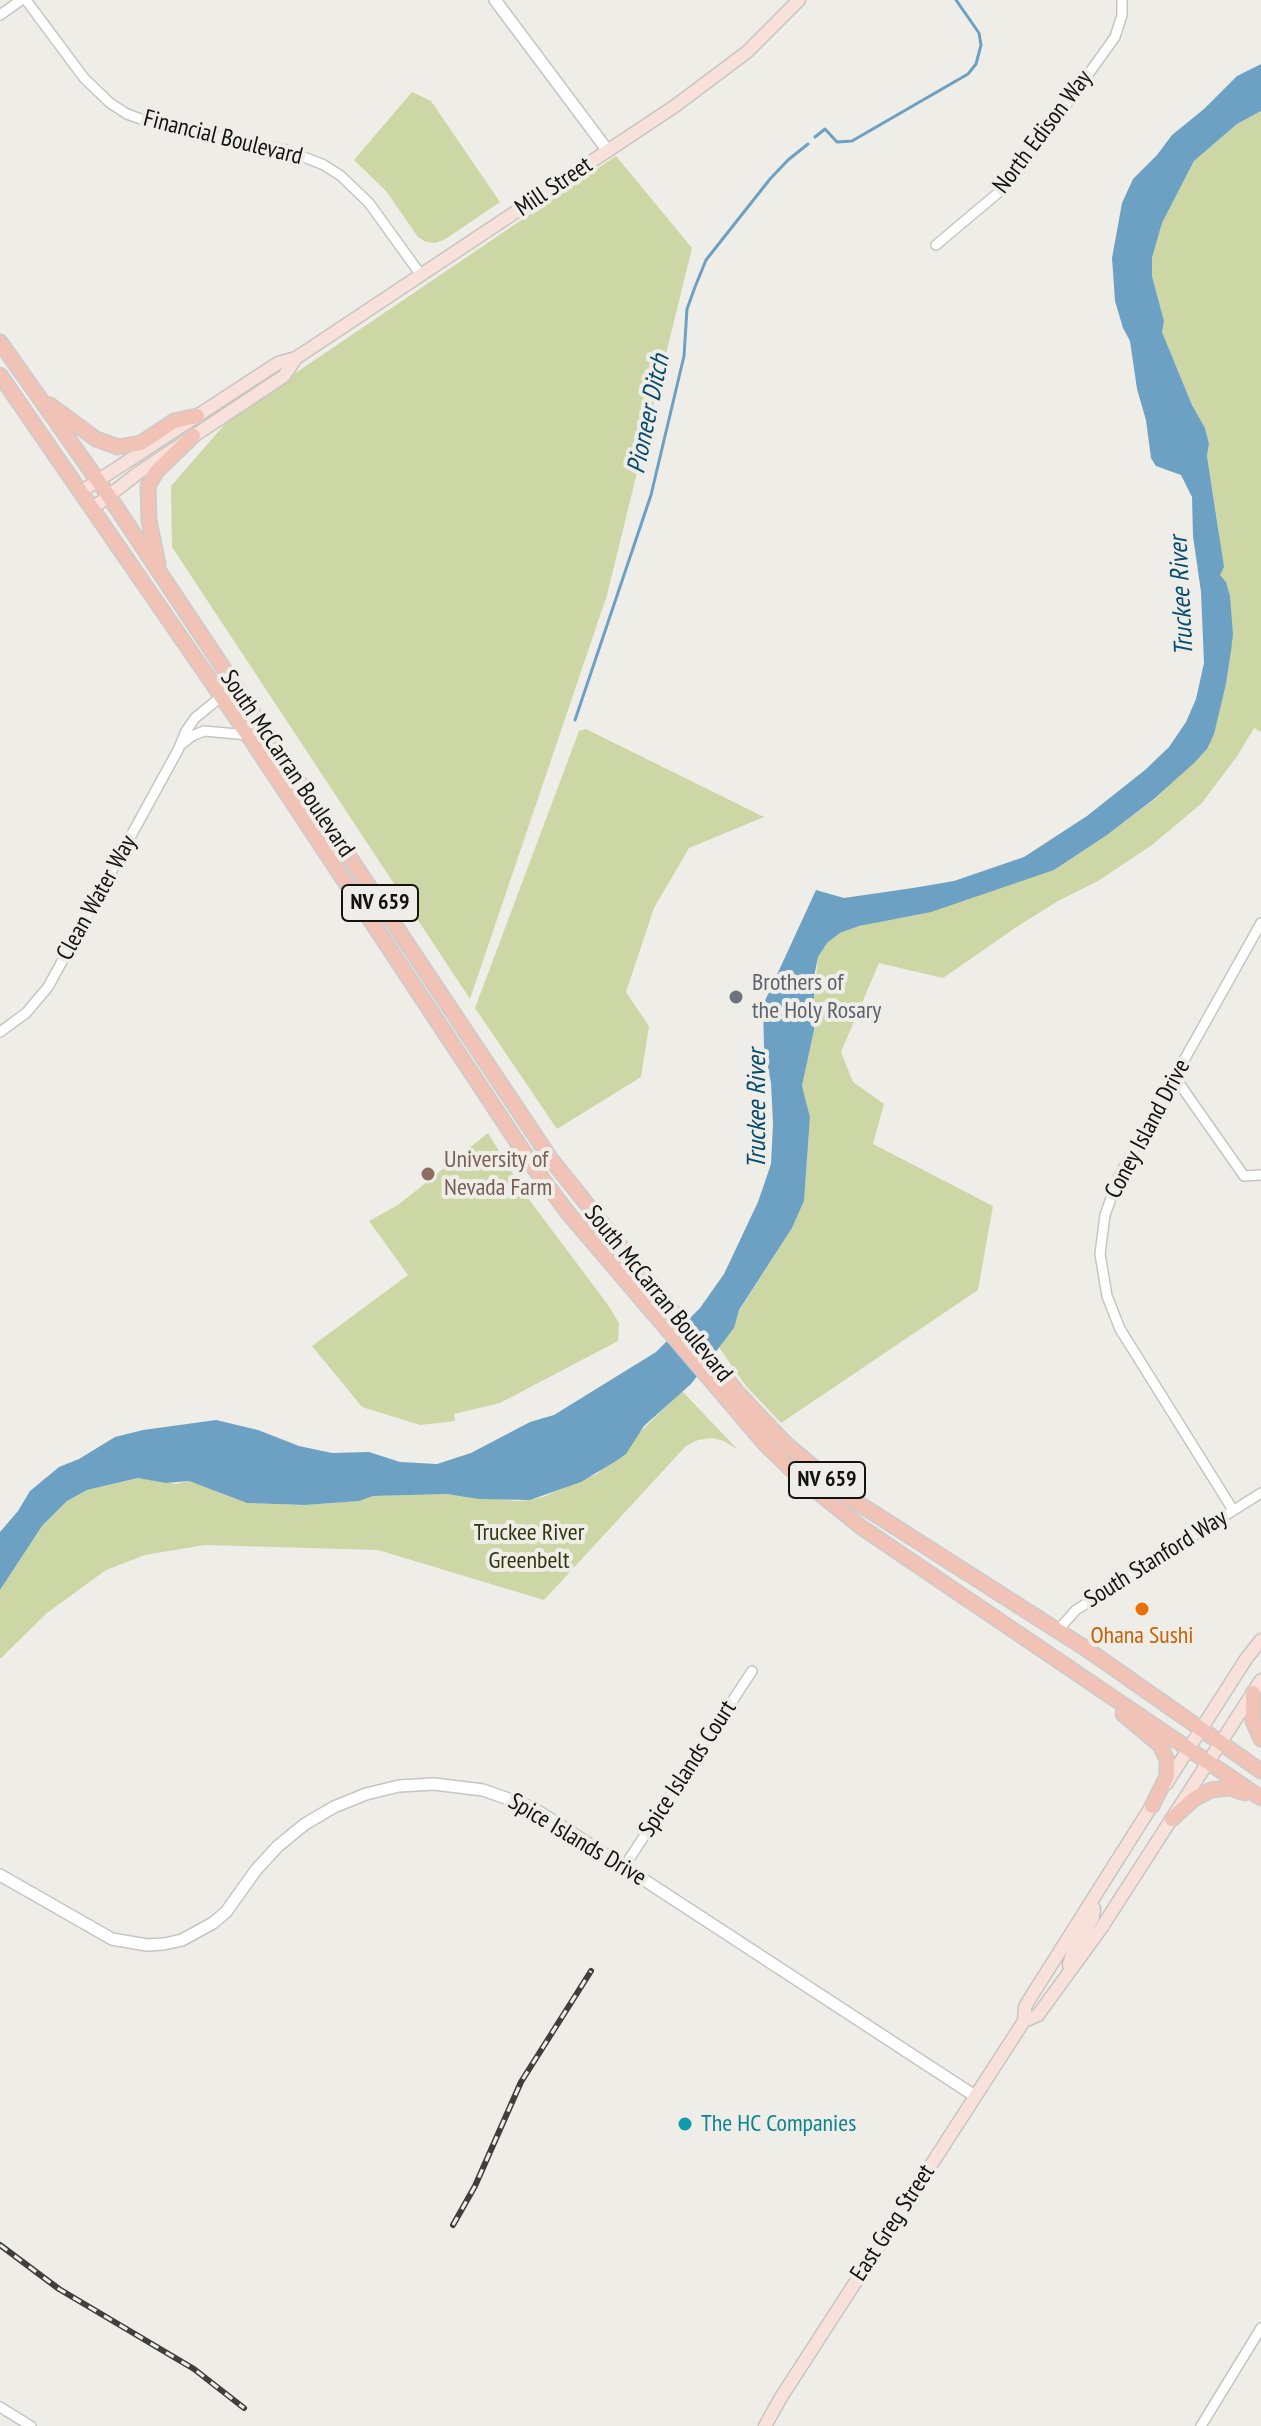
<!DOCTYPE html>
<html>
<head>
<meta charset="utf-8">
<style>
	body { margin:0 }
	canvas { display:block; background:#efede8 }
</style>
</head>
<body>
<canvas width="1261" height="2426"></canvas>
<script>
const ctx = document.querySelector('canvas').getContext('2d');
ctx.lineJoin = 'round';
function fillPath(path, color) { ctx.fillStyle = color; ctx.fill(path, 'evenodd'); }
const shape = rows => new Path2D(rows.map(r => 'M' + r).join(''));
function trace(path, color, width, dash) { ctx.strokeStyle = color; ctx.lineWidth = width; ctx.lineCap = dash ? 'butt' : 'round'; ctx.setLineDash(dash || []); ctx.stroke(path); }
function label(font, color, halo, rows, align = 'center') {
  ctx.font = font + ' "PT Sans Narrow",sans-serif'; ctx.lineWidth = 8; ctx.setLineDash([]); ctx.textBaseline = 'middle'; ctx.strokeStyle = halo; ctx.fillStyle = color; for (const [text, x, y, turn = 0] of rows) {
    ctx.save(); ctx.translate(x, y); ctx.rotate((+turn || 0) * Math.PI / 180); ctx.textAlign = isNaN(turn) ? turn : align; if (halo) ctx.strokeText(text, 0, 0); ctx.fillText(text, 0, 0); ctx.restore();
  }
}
fillPath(shape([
	[412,92,431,101,500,202,444,240,435,243,426,242,418,237,386,191,354,160],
	[1261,111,1261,732,1254,728,1238,755,1201,804,1152,845,1098,881,1058,901,1018,926,943,978,879,963,841,1052,853,1082,884,1104,873,1144,993,1206,978,1290,781,1423,746,1386,718,1346,734,1328,735,1317,792,1228,804,1201,810,1117,802,1086,814,1030,813,1007,818,957,827,943,840,933,856,927,972,897,1054,870,1107,835,1155,799,1207,749,1213,734,1226,684,1231,651,1226,582,1220,575,1219,533,1207,456,1209,444,1205,428,1192,405,1162,332,1164,321,1152,276,1152,258,1162,223,1194,161,1237,124],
	[616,156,692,248,607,595,470,999,172,547,171,486,232,416],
	[586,729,764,817,689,848,654,908,626,992,649,1026,641,1077,557,1129,475,1008,579,731],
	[488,1133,525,1194,608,1305,619,1323,618,1341,500,1403,454,1414,455,1421,420,1425,362,1407,312,1346,408,1275,369,1221,398,1205],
	[682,1391,738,1450,724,1441,712,1438,698,1440,686,1446,544,1600,378,1550,205,1545,145,1555,106,1570,47,1613,0,1659,0,1590,42,1526,67,1501,87,1490,139,1478,176,1484,189,1481,247,1503,305,1505,358,1501,373,1496,447,1494,517,1501,530,1500,543,1497,597,1474]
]), '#ccd7a5');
fillPath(shape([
	[1261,64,1261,111,1237,124,1194,161,1162,223,1152,258,1152,276,1164,321,1162,332,1192,405,1205,428,1209,444,1207,456,1224,567,1220,575,1226,582,1230,596,1233,634,1231,651,1226,684,1214,734,1207,749,1194,763,1154,799,1107,835,1054,870,931,912,859,926,840,933,827,943,818,957,814,977,814,1030,802,1086,810,1117,804,1201,792,1228,739,1310,734,1328,691,1384,644,1426,626,1454,616,1461,581,1482,530,1500,479,1499,447,1494,373,1496,359,1501,305,1505,247,1503,189,1481,166,1483,138,1478,87,1490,67,1501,42,1526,0,1590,0,1532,18,1511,30,1491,59,1467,79,1459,115,1437,143,1430,216,1420,258,1430,299,1446,332,1453,369,1452,400,1462,437,1464,471,1453,530,1422,554,1415,656,1352,700,1308,724,1274,758,1202,771,1164,773,1124,771,1083,764,1047,763,1005,816,890,844,898,913,888,954,881,1024,857,1087,816,1145,770,1169,747,1186,722,1196,699,1204,663,1201,592,1193,536,1192,497,1181,475,1156,466,1151,458,1146,420,1137,389,1130,341,1123,328,1115,301,1112,258,1122,203,1133,179,1157,155,1172,135,1204,109,1237,76]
]), '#6ca1c4');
trace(shape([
	[815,137,825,129,837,142,852,141,968,74,976,64,981,45,979,33,956,0],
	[575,720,651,495,684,356,687,309,695,287,706,260,770,179,788,160,808,144]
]), '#6ca1c4', 3);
const minor = shape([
	[26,0,84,78,110,103,127,114,163,127,286,150,324,165,341,176,369,203,421,275],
	[0,15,21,0],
	[936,245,1011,182,1115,37,1122,15,1122,0],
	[182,744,192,736,204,731,248,735],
	[0,1032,26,1013,48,987,178,750,186,731,195,718,222,696],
	[1174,1076,1244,1176,1261,1175],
	[1233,1510,1120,1329,1107,1296,1100,1254,1105,1215,1119,1176,1261,923],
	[1057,1631,1076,1610,1261,1493],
	[624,1867,752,1671],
	[0,2407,31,2426],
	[1201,2426,1261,2328]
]);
const tertiary = shape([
	[495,0,608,151],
	[0,1875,112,1939,147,1945,164,1944,182,1940,213,1923,226,1912,256,1870,278,1846,305,1824,334,1807,366,1794,399,1786,434,1784,483,1790,531,1807,560,1825,975,2096]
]);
const secondary = shape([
	[82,491,278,363,296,358,675,106,747,52,799,0],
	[93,508,138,473,284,376,296,358],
	[1166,1784,1246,1659,1261,1640],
	[1069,1965,1073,1951,1093,1917,1094,1909,1091,1904],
	[1024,2021,1038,2015,1102,1927,1261,1680],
	[765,2426,780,2399,1024,2021,1025,2007,1029,2000,1156,1799]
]);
const primary = shape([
	[0,342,108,495,550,1158,737,1392,785,1443,850,1498,1088,1650,1261,1771],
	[0,375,248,735,535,1169,568,1213,766,1445,799,1477,861,1527,1261,1798],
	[50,405,96,439,118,447,141,443,174,421,197,416],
	[158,564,149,521,148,486,156,472,193,436],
	[1253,1693,1253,1721,1261,1739],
	[1123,1714,1160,1745,1167,1760,1167,1776,1152,1806],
	[1172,1819,1194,1799,1211,1790,1229,1788,1245,1793]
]);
trace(minor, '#c8c5c1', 12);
trace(tertiary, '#c8c5c1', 14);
trace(secondary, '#c8c5c1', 15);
trace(primary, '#cbcbcb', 17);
trace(minor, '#fff', 9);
trace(tertiary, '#fff', 11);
trace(secondary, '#f8e1da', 12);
trace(primary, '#f1c3b6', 14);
const rail = shape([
	[453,2225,475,2186,521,2082,591,1971],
	[0,2245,59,2289,194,2369,244,2408]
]);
trace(rail, '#403f3c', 6);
trace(rail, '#efede8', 3, [9]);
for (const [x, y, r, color] of [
	[736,997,8,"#6b7280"],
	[428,1174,8,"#8d6e63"],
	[1142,1609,8,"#e8710a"],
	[685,2124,8,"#0f9aa8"]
]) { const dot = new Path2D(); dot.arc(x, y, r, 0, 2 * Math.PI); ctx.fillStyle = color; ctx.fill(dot); trace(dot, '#efede8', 3); }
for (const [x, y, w] of [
	[380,903,76],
	[827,1480,76]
]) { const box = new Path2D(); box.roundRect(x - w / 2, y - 18, w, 36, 6); ctx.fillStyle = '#efede8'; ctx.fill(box); trace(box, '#141311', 2); }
label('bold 22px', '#141311', null, [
	["NV 659",380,903],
	["NV 659",827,1480]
]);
label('24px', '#141311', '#efede8', [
	["North Edison Way",1043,132,-53],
	["Financial Boulevard",223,138,14],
	["Mill Street",554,187,-34],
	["South McCarran Boulevard",287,764,56],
	["Clean Water Way",97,898,-61],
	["Coney Island Drive",1148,1129,-62],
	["South McCarran Boulevard",658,1294,51],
	["South Stanford Way",1156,1559,-32],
	["Spice Islands Court",688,1769,-57],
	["Spice Islands Drive",577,1840,31],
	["East Greg Street",893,2223,-57]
]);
label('24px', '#5b616d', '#efede8', [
	["Brothers of",752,983],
	["the Holy Rosary",752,1011]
], 'left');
label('24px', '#785e54', '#efede8', [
	["University of",444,1160],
	["Nevada Farm",444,1188]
], 'left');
label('24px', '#30370c', '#efede8', [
	["Truckee River",529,1533],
	["Greenbelt",529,1561]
]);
label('24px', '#c56008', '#efede8', [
	["Ohana Sushi",1142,1636]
]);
label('24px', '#0d838f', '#efede8', [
	["The HC Companies",701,2124]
], 'left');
label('italic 26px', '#074c6f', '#efede8', [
	["Pioneer Ditch",649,414,-78],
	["Truckee River",1182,596,-93],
	["Truckee River",758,1109,-90]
]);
</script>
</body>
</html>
